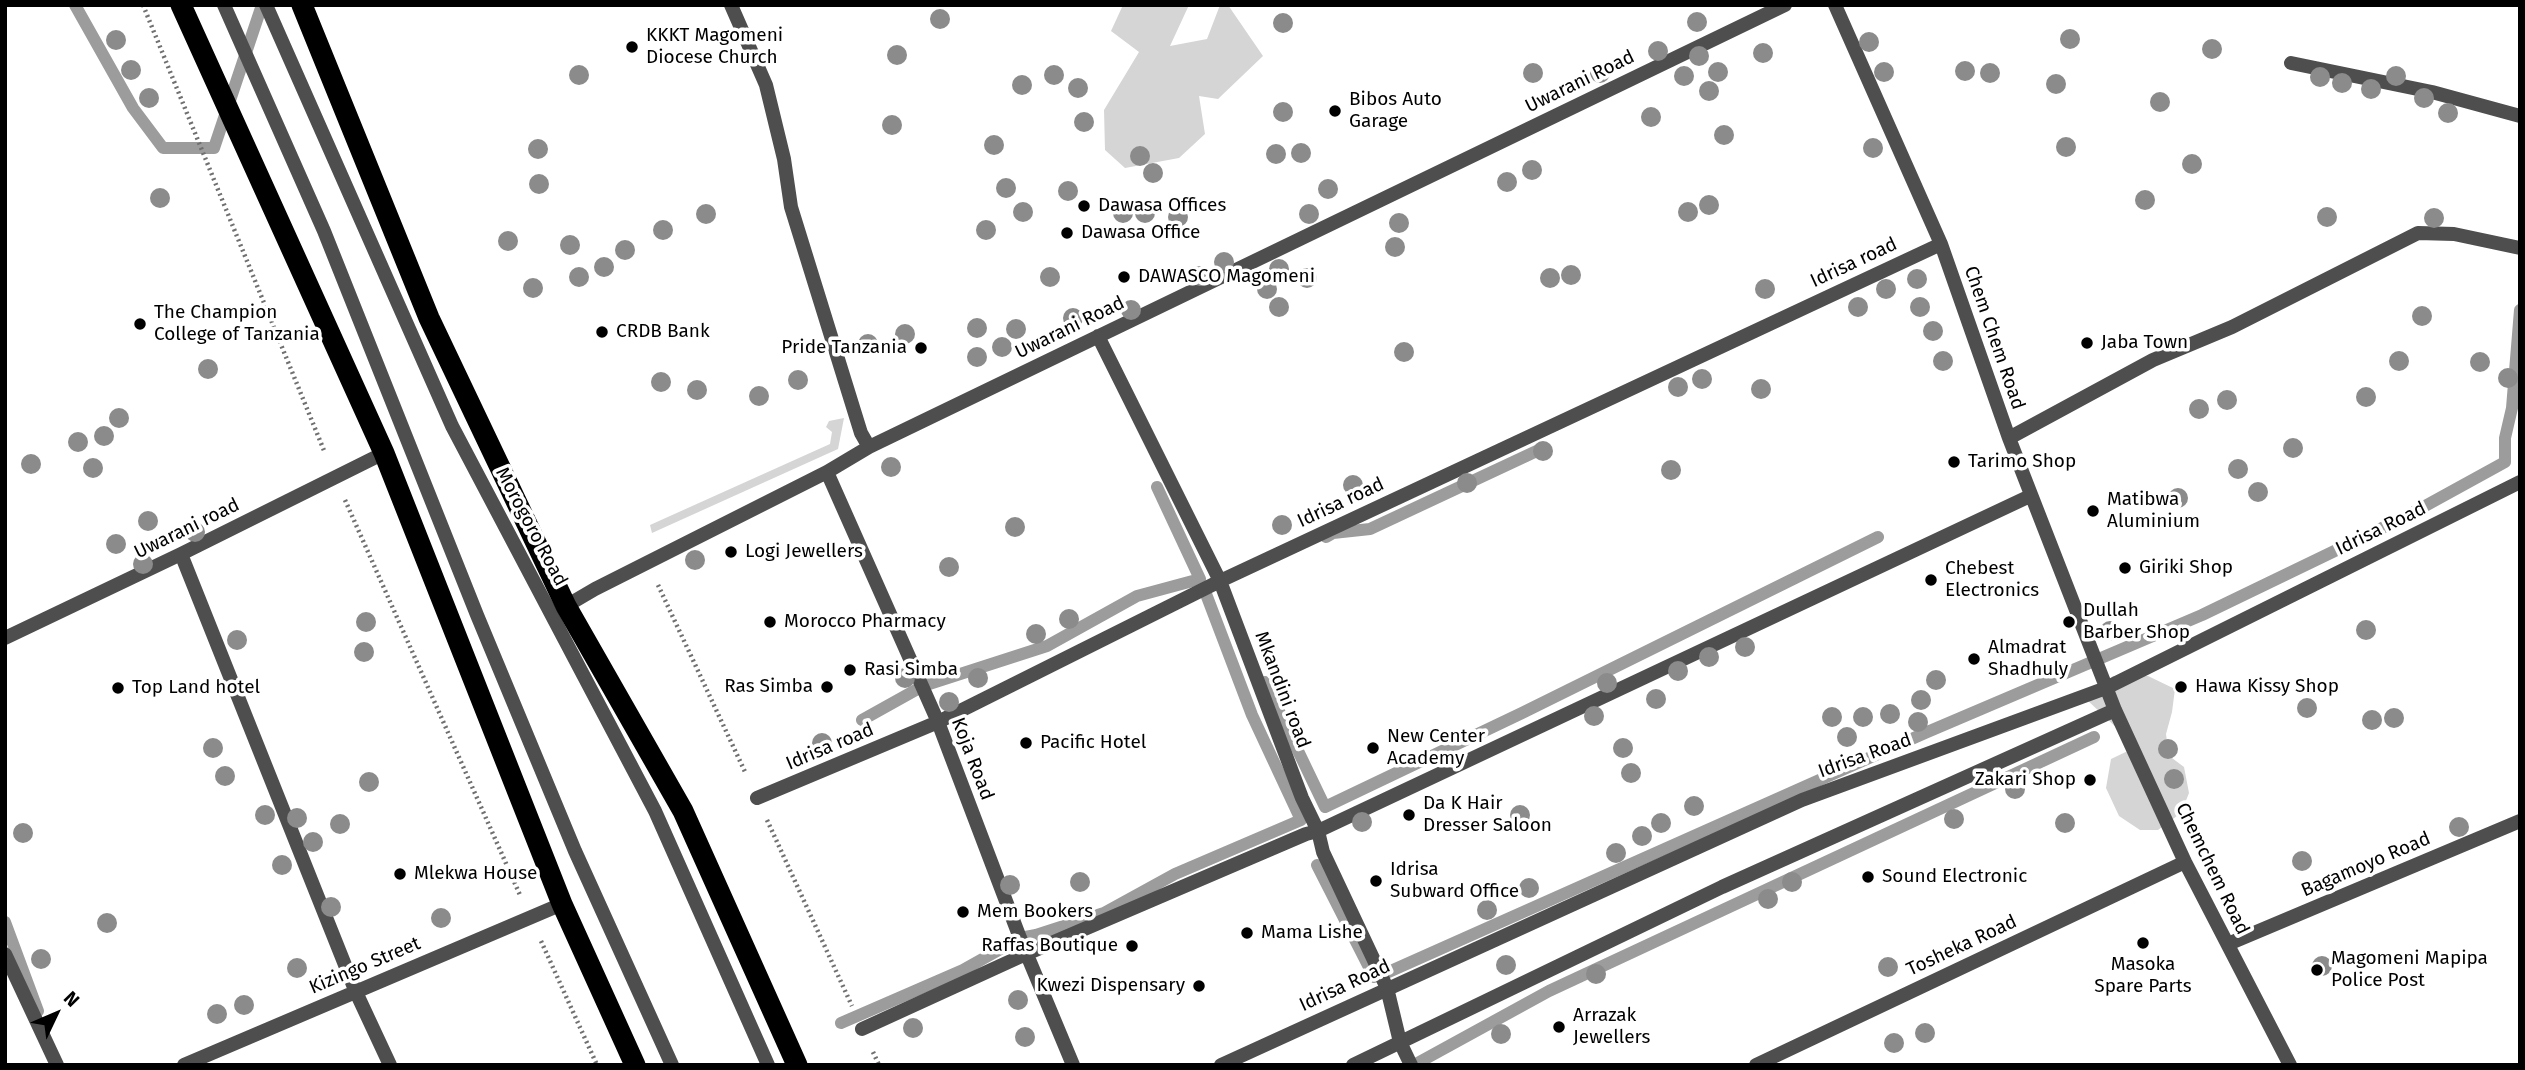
<!DOCTYPE html>
<html>
<head>
<meta charset="utf-8">
<style>
	body { margin:0 }
	#map { position:relative; width:2525px; height:1070px; overflow:hidden; background:#fff; font-family:"Fira Sans",sans-serif }
	canvas { display:block }
	.frame { position:absolute; inset:0; border:7px solid #000; pointer-events:none }
	.north { position:absolute; left:21px; top:979px; width:70px; height:70px; -webkit-text-stroke:5px #fff; paint-order:stroke; rotate:46deg; font-size:19px; font-weight:700; line-height:28px; text-align:center; color:#000 }
	.north::after { content:''; display:block; margin:auto; width:24px; height:32px; background:#000; clip-path:polygon(50% 0,100% 100%,50% 72%,0 100%) }
</style>
</head>
<body>
<div id="map">
<canvas width="2525" height="1070"></canvas>
<div class="frame"></div>
<div class="north">N</div>
</div>
<script>
const ctx = document.querySelector('canvas').getContext('2d');
ctx.lineJoin = 'round';
function fillPath(path, color) { ctx.fillStyle = color; ctx.fill(path, 'evenodd'); }
const shape = rows => new Path2D(rows.map(r => 'M' + r).join(''));
function trace(path, color, width, dash) { ctx.strokeStyle = color; ctx.lineWidth = width; ctx.lineCap = dash ? 'butt' : 'round'; ctx.setLineDash(dash || []); ctx.stroke(path); }
function label(font, color, halo, rows, align = 'center') {
  ctx.font = font + ' "Fira Sans",sans-serif'; ctx.lineWidth = 7; ctx.setLineDash([]); ctx.textBaseline = 'middle'; ctx.strokeStyle = halo; ctx.fillStyle = color; for (const [text, x, y, turn = 0] of rows) {
    ctx.save(); ctx.translate(x, y); ctx.rotate((+turn || 0) * Math.PI / 180); ctx.textAlign = isNaN(turn) ? turn : align; if (halo) ctx.strokeText(text, 0, 0); ctx.fillText(text, 0, 0); ctx.restore();
  }
}
fillPath(shape([
	[1123,5,1189,5,1170,46,1207,39,1220,5,1228,5,1263,56,1218,99,1199,96,1205,134,1179,158,1125,168,1105,150,1104,110,1139,52,1111,31],
	[844,418,838,449,652,533,650,525,830,444,832,432,826,427,829,421],
	[2113,676,2148,676,2175,689,2172,712,2166,734,2168,749,2172,758,2184,767,2189,793,2181,813,2158,830,2140,830,2119,816,2106,788,2111,759,2132,749,2121,732,2085,698]
]), '#d5d5d5');
trace(shape([
	[75,5,133,108,163,148,214,148,262,5],
	[1326,537,1333,533,1370,529,1541,449],
	[1265,682,1325,807,1522,713,1878,537],
	[862,720,923,686,1047,646,1137,596,1200,579,1157,487],
	[1317,865,1374,977],
	[5,922,38,1011],
	[1384,974,1925,733,2202,615,2405,517,2496,467,2505,462,2505,438,2512,408,2520,310],
	[841,1023,963,970,1020,938,1036,935,1104,913,1175,874,1301,820,1252,715,1206,594],
	[1414,1065,1549,991,2094,737]
]), '#9c9c9c', 12);
trace(shape([
	[143,5,325,453],
	[345,500,520,895],
	[658,585,746,774],
	[767,820,852,1006],
	[541,941,597,1065],
	[873,1052,879,1065]
]), '#707070', 4.5, [2, 3.5]);
trace(shape([
	[224,5,324,231,477,615,575,851,672,1065],
	[266,5,452,426,655,811,768,1065]
]), '#4e4e4e', 14);
trace(shape([
	[731,5,766,85,784,159,791,207,861,433,869,447],
	[1835,5,1941,244,2009,438,2115,710,2185,862,2290,1065],
	[2291,63,2432,92,2520,116],
	[1098,336,1220,581,1302,798,1318,831,1323,852,1387,988,1400,1042,1411,1065],
	[2009,438,2153,360,2232,327,2418,233,2454,234,2520,248],
	[827,472,938,722,1020,938,1073,1065],
	[181,554,355,990,390,1065],
	[566,606,595,589,827,472,869,447,1785,5],
	[5,638,181,554,384,453],
	[757,798,938,722,1220,581,1941,244],
	[2228,944,2520,821],
	[5,954,57,1065],
	[862,1029,1026,954,1306,834,1318,831,2030,496],
	[184,1065,562,904],
	[1221,1065,1802,800,2106,688,2520,482],
	[1353,1065,1722,887,2115,710],
	[1756,1065,2185,862]
]), '#4e4e4e', 14);
trace(shape([
	[181,5,384,453,562,904,635,1065],
	[302,5,429,318,566,606,683,811,797,1065]
]), '#000', 21);
ctx.fillStyle = '#8b8b8b';
for (const [x, y] of [
	[940,19],
	[1697,22],
	[1283,23],
	[2070,39],
	[116,40],
	[1869,42],
	[2212,49],
	[1658,51],
	[1763,53],
	[897,55],
	[1699,56],
	[131,70],
	[1965,71],
	[1718,72],
	[1884,72],
	[1533,73],
	[1600,73],
	[1990,73],
	[579,75],
	[1054,75],
	[1684,76],
	[2396,76],
	[2320,77],
	[2342,83],
	[2056,84],
	[1022,85],
	[1078,88],
	[2371,89],
	[1709,91],
	[149,98],
	[2424,98],
	[2160,102],
	[1283,112],
	[2448,113],
	[1651,117],
	[1084,122],
	[892,125],
	[1724,135],
	[994,145],
	[2066,147],
	[1873,148],
	[538,149],
	[1301,153],
	[1276,154],
	[1140,156],
	[2192,164],
	[1532,170],
	[1153,173],
	[1507,182],
	[539,184],
	[1006,188],
	[1328,189],
	[1068,191],
	[160,198],
	[2145,200],
	[1709,205],
	[1023,212],
	[1688,212],
	[1123,213],
	[1145,213],
	[706,214],
	[1309,214],
	[1178,217],
	[2327,217],
	[2434,218],
	[1399,223],
	[663,230],
	[986,230],
	[508,241],
	[570,245],
	[1395,247],
	[625,250],
	[1224,262],
	[604,267],
	[1279,269],
	[1571,275],
	[1200,276],
	[579,277],
	[1050,277],
	[1307,278],
	[1550,278],
	[1917,279],
	[533,288],
	[1267,289],
	[1765,289],
	[1886,289],
	[1279,307],
	[1858,307],
	[1920,307],
	[1131,310],
	[2422,316],
	[1073,318],
	[977,328],
	[1016,329],
	[1933,331],
	[905,334],
	[868,344],
	[1002,347],
	[1404,352],
	[977,357],
	[1943,361],
	[2399,361],
	[2480,362],
	[208,369],
	[2508,378],
	[1702,379],
	[798,380],
	[661,382],
	[1678,387],
	[1761,389],
	[697,390],
	[759,396],
	[2366,397],
	[2227,400],
	[2199,409],
	[119,418],
	[104,436],
	[78,442],
	[2293,448],
	[1543,451],
	[31,464],
	[891,467],
	[93,468],
	[2238,469],
	[1671,470],
	[1467,483],
	[1353,485],
	[2258,492],
	[2178,498],
	[148,521],
	[1282,525],
	[1015,527],
	[195,532],
	[116,544],
	[695,560],
	[143,564],
	[949,567],
	[1069,619],
	[366,622],
	[2366,630],
	[2110,631],
	[1036,634],
	[237,640],
	[1745,647],
	[364,652],
	[1709,657],
	[1678,671],
	[905,678],
	[978,678],
	[1936,680],
	[1607,683],
	[1656,699],
	[1921,700],
	[949,702],
	[2307,708],
	[1890,714],
	[1594,716],
	[1832,717],
	[1863,717],
	[2394,718],
	[2372,720],
	[1918,722],
	[1847,737],
	[822,743],
	[213,748],
	[1623,748],
	[2168,749],
	[1631,773],
	[225,776],
	[2174,779],
	[369,782],
	[2015,789],
	[1694,806],
	[265,815],
	[1520,815],
	[297,818],
	[1954,819],
	[1362,822],
	[1661,823],
	[2065,823],
	[340,824],
	[2459,827],
	[23,833],
	[1642,836],
	[313,842],
	[1616,853],
	[2302,861],
	[282,865],
	[1080,882],
	[1792,882],
	[1010,885],
	[1529,888],
	[1768,899],
	[331,907],
	[1487,910],
	[441,918],
	[107,923],
	[41,959],
	[1506,965],
	[2322,966],
	[1888,967],
	[297,968],
	[1596,974],
	[1018,1000],
	[244,1005],
	[217,1014],
	[913,1028],
	[1925,1033],
	[1501,1034],
	[1025,1037],
	[1894,1043]
]) { ctx.beginPath(); ctx.arc(x, y, 10, 0, 2 * Math.PI); ctx.fill(); }
for (const [x, y, r, color] of [
	[632,47,7,"#000"],
	[1335,111,7,"#000"],
	[1084,206,7,"#000"],
	[1067,233,7,"#000"],
	[1124,277,7,"#000"],
	[140,324,7,"#000"],
	[602,332,7,"#000"],
	[2087,343,7,"#000"],
	[921,348,7,"#000"],
	[1954,462,7,"#000"],
	[2093,511,7,"#000"],
	[731,552,7,"#000"],
	[2125,568,7,"#000"],
	[1931,580,7,"#000"],
	[770,622,7,"#000"],
	[2069,622,7,"#000"],
	[1974,659,7,"#000"],
	[850,670,7,"#000"],
	[827,687,7,"#000"],
	[2181,687,7,"#000"],
	[118,688,7,"#000"],
	[1026,743,7,"#000"],
	[1373,748,7,"#000"],
	[2090,780,7,"#000"],
	[1409,815,7,"#000"],
	[400,874,7,"#000"],
	[1868,877,7,"#000"],
	[1376,881,7,"#000"],
	[963,912,7,"#000"],
	[1247,933,7,"#000"],
	[2143,943,7,"#000"],
	[1132,946,7,"#000"],
	[2317,970,7,"#000"],
	[1199,986,7,"#000"],
	[1559,1027,7,"#000"]
]) { const dot = new Path2D(); dot.arc(x, y, r, 0, 2 * Math.PI); ctx.fillStyle = color; ctx.fill(dot); trace(dot, '#fff', 2.5); }
label('19px', '#000', '#fff', [
	["KKKT Magomeni",646,36],
	["Diocese Church",646,58],
	["Bibos Auto",1349,100],
	["Garage",1349,122],
	["Dawasa Offices",1098,206],
	["Dawasa Office",1081,233],
	["DAWASCO Magomeni",1138,277],
	["The Champion",154,313],
	["College of Tanzania",154,335],
	["CRDB Bank",616,332],
	["Jaba Town",2101,343],
	["Pride Tanzania",907,348,"right"],
	["Tarimo Shop",1968,462],
	["Matibwa",2107,500],
	["Aluminium",2107,522],
	["Logi Jewellers",745,552],
	["Giriki Shop",2139,568],
	["Chebest",1945,569],
	["Electronics",1945,591],
	["Dullah",2083,611],
	["Barber Shop",2083,633],
	["Morocco Pharmacy",784,622],
	["Almadrat",1988,648],
	["Shadhuly",1988,670],
	["Rasi Simba",864,670],
	["Ras Simba",813,687,"right"],
	["Hawa Kissy Shop",2195,687],
	["Top Land hotel",132,688],
	["New Center",1387,737],
	["Academy",1387,759],
	["Pacific Hotel",1040,743],
	["Zakari Shop",2076,780,"right"],
	["Da K Hair",1423,804],
	["Dresser Saloon",1423,826],
	["Idrisa",1390,870],
	["Subward Office",1390,892],
	["Mlekwa House",414,874],
	["Sound Electronic",1882,877],
	["Mem Bookers",977,912],
	["Mama Lishe",1261,933],
	["Raffas Boutique",1118,946,"right"],
	["Magomeni Mapipa",2331,959],
	["Police Post",2331,981],
	["Masoka",2143,965,"center"],
	["Spare Parts",2143,987,"center"],
	["Kwezi Dispensary",1185,986,"right"],
	["Arrazak",1573,1016],
	["Jewellers",1573,1038]
], 'left');
label('19px', '#000', '#fff', [
	["Uwarani Road",1580,82,-26],
	["Idrisa road",1854,263,-25],
	["Uwarani Road",1070,328,-26],
	["Chem Chem Road",1994,338,71],
	["Idrisa road",1341,503,-25],
	["Morogoro Road",531,527,62],
	["Uwarani road",187,529,-26],
	["Idrisa Road",2381,529,-26],
	["Mkandini road",1282,690,69],
	["Idrisa road",830,747,-23],
	["Idrisa Road",1865,756,-20],
	["Koja Road",972,759,69],
	["Bagamoyo Road",2366,865,-23],
	["Chemchem Road",2212,869,64],
	["Tosheka Road",1962,946,-25],
	["Kizingo Street",365,966,-23],
	["Idrisa Road",1345,986,-25]
]);
</script>
</body>
</html>
